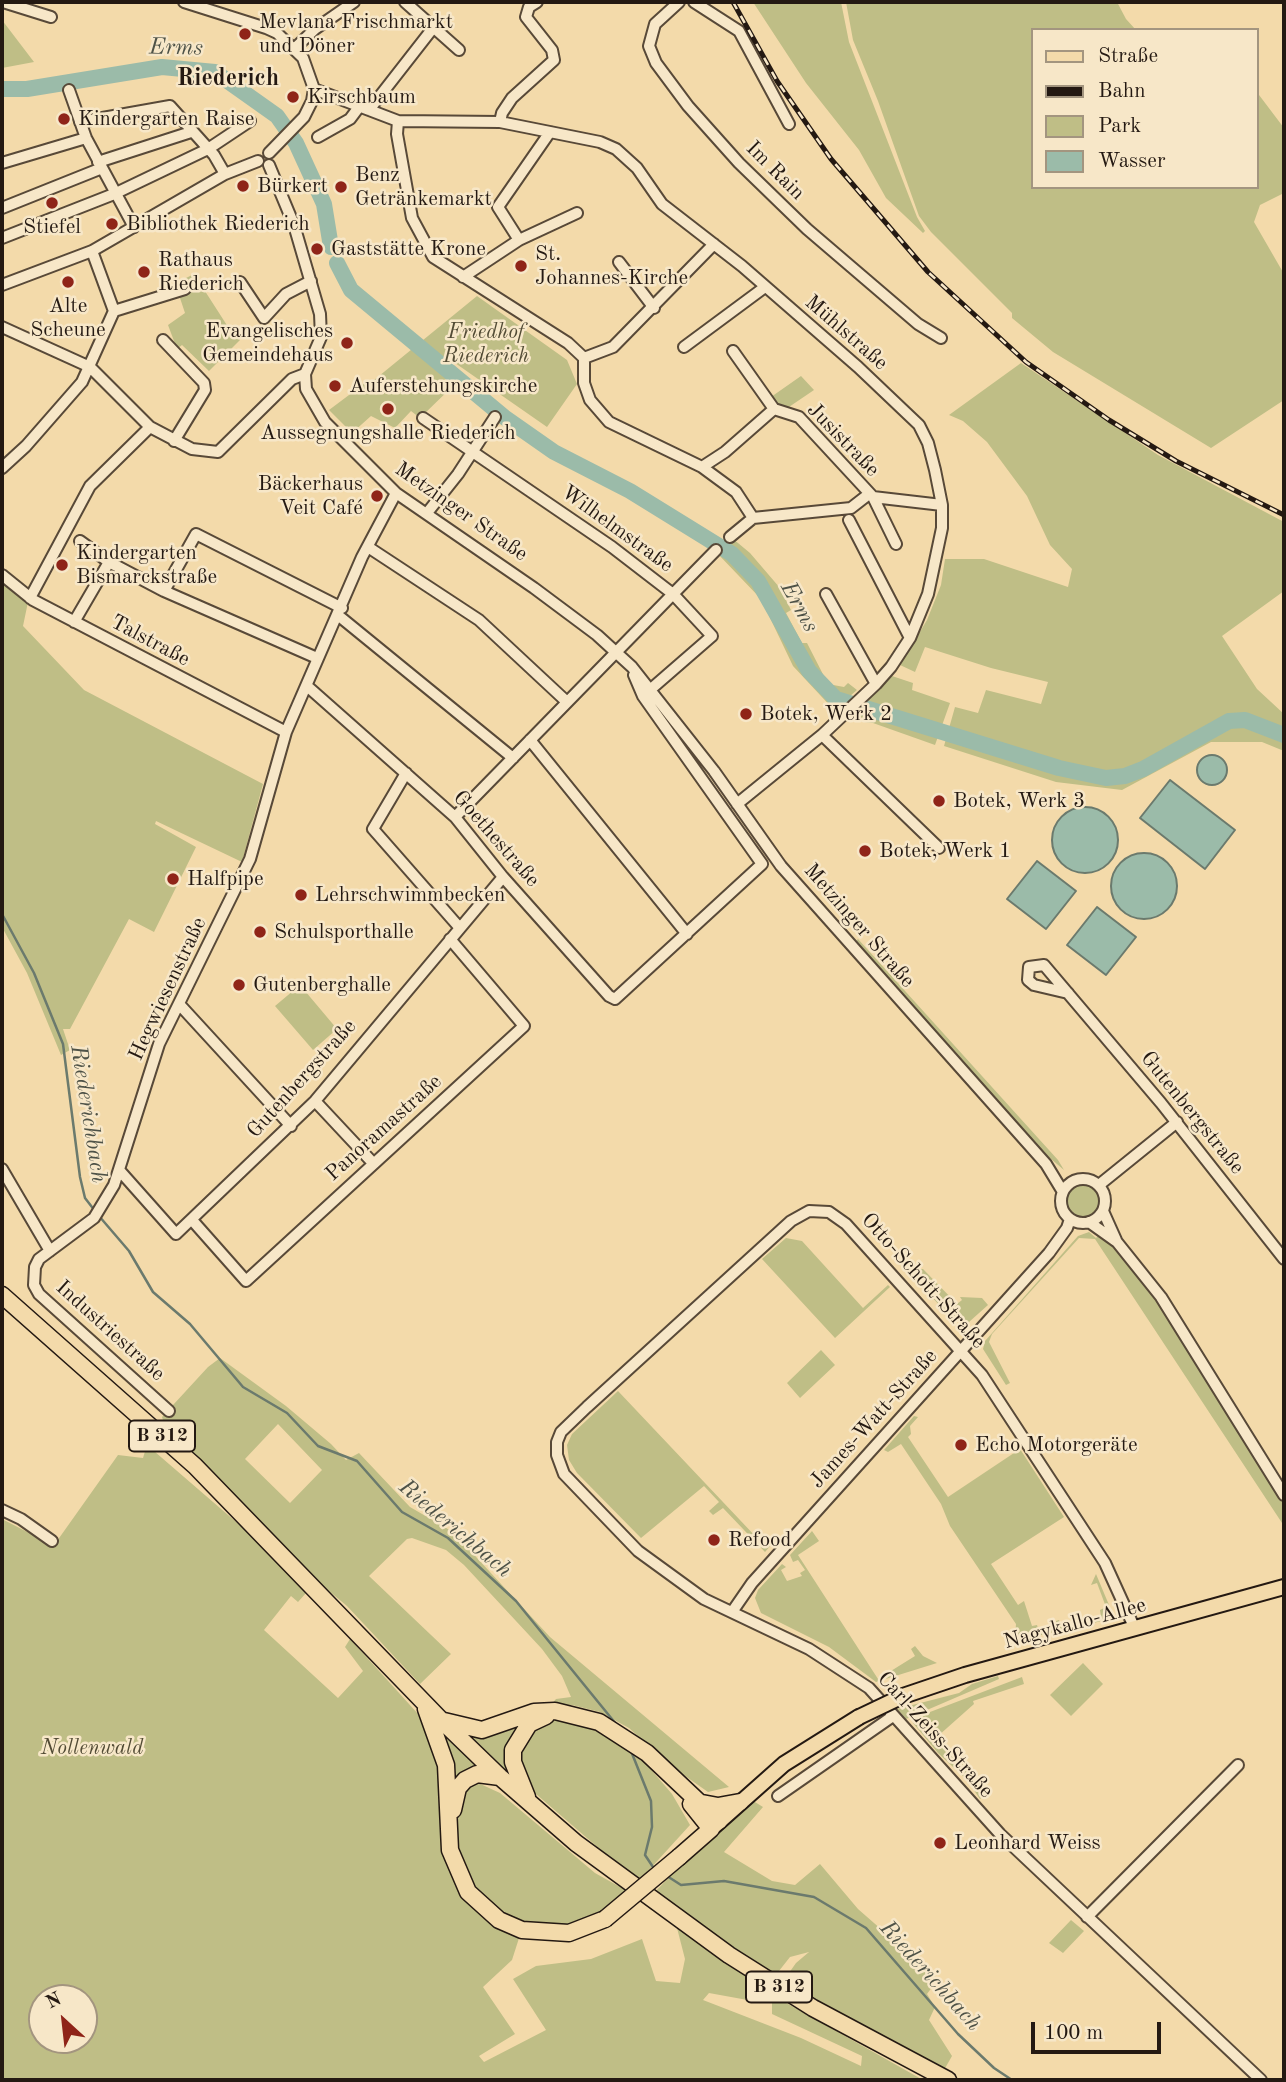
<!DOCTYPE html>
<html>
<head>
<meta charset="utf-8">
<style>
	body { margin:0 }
	#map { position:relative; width:1286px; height:2082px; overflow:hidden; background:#f3daaa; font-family:"Old Standard TT",serif }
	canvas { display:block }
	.frame { position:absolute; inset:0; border:4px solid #241912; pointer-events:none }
	.legend { position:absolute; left:1031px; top:28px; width:228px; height:161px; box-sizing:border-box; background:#f7e7c8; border:2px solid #a3957f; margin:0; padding:9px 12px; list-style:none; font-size:21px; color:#241912 }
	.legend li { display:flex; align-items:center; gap:14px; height:35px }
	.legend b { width:35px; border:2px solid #a3957f }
	.north { position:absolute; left:28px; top:1984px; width:70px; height:70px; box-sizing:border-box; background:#f7e7c8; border:2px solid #a3957f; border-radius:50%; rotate:333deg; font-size:19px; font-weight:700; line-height:28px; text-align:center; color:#241912 }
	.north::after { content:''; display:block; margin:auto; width:24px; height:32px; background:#8f2418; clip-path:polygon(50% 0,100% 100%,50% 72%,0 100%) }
	.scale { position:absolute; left:1031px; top:2022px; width:130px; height:32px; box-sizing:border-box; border:4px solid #241912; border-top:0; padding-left:9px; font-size:21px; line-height:24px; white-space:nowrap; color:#241912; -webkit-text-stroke:5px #f7e7c8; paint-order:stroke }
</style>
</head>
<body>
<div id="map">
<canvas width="1286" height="2082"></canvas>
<div class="frame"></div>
<ul class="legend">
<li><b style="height:9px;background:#f3daaa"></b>Straße</li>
<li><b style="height:9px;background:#241912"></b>Bahn</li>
<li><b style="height:19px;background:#bfbe86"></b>Park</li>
<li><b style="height:19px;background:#9bbba9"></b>Wasser</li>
</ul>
<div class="north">N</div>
<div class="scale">100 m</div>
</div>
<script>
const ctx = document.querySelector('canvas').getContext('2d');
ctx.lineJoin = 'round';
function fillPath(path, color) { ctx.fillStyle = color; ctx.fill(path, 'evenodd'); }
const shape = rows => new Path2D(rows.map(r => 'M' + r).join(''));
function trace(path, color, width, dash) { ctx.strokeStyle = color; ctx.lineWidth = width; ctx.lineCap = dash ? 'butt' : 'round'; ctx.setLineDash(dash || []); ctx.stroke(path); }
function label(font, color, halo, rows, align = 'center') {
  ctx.font = font + ' "Old Standard TT",serif'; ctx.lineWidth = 5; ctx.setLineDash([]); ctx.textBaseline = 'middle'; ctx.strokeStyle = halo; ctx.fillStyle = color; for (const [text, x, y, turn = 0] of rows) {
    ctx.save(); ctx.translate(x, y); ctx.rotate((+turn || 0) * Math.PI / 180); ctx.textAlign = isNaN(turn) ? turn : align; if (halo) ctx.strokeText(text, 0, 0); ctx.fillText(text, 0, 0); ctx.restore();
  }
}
fillPath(shape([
	[753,2,841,2,849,42,917,217,925,231,923,233,886,198,859,150,806,83],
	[846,2,1117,2,1126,19,1136,30,1032,30,1032,187,1256,187,1256,91,1284,128,1284,193,1260,205,1254,222,1284,274,1284,400,1211,448,1053,352,1012,318,1012,313,931,232,919,216,878,101,853,40],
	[2,20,34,62,2,68],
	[194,274,230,330,240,340,209,371,182,345,177,349,168,325,185,313,179,295,182,280],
	[477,296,567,360,577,384,547,427,445,356,434,365,456,383,420,418,411,411,395,428,371,416,352,433,329,410,365,383,368,385],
	[1021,363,1158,455,1284,522,1284,591,1222,636,1257,689,1284,714,1284,751,1262,742,1211,742,1122,790,1056,782,944,746,955,707,978,713,986,690,1041,704,1048,682,991,668,925,647,915,672,900,665,927,620,941,585,945,559,984,559,1068,587,1072,569,1050,545,1027,496,987,442,963,421,949,415],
	[801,376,814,390,786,409,776,403,771,397],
	[732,538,750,553,780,588,791,610,786,613,802,643,807,643,828,684,844,687,848,683,857,690,834,710,793,666,761,599,717,553],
	[2,577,28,602,23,626,84,690,263,784,242,862,156,821,155,824,196,847,154,932,129,919,70,1029,63,1029,70,1050,61,1055,27,973,2,927],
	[892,676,913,683,912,690,950,703,935,745,873,723,847,720],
	[858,939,1058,1160,1064,1170,1037,1147,855,942],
	[300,985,337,1029,313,1050,275,1006],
	'1067 1200a17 17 0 1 1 34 0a17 17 0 1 1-34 0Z',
	[1089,1232,1096,1238,1100,1234,1121,1253,1155,1294,1284,1503,1284,1526,1095,1239,1079,1238,992,1334,989,1342,1010,1383,1006,1385,983,1349,985,1341,1078,1236],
	[786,1238,802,1241,863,1308,888,1285,890,1287,835,1338,762,1259],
	[911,1269,923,1269,957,1304,962,1300,960,1297,982,1298,988,1305,969,1322,952,1319,908,1271],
	[821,1350,835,1365,800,1398,787,1383],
	[220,1358,286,1406,331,1444,346,1460,359,1453,410,1507,453,1532,550,1637,729,1787,708,1792,671,1766,629,1728,600,1712,572,1705,550,1706,556,1699,571,1697,562,1676,542,1649,464,1565,446,1550,412,1538,407,1539,369,1576,451,1654,420,1684,347,1606,317,1581,166,1430,162,1417,208,1367],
	[278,1424,322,1470,290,1503,245,1459],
	[618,1391,757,1538,760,1536,768,1543,773,1543,765,1552,723,1508,713,1515,709,1511,719,1502,704,1486,641,1538,577,1473,569,1460,567,1445,572,1434],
	[914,1416,918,1417,910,1426,911,1434,908,1437,948,1497,1020,1449,1064,1517,991,1564,1018,1605,1024,1601,1032,1626,1037,1625,1039,1632,1057,1628,1056,1621,1059,1620,1061,1627,1079,1622,1078,1616,1081,1615,1083,1621,1101,1617,1100,1610,1106,1607,1097,1583,1091,1585,1096,1574,1109,1605,1109,1616,1106,1620,1011,1642,1015,1637,1016,1624,950,1526,941,1504,901,1444,888,1452,884,1450],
	[147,1445,257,1540,306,1593,298,1602,291,1596,264,1630,338,1698,363,1671,345,1647,350,1639,429,1726,441,1754,445,1852,451,1872,462,1894,520,1935,512,1960,483,1987,515,2034,479,2056,484,2062,546,2030,513,1979,536,1966,591,1959,642,1939,656,1981,680,1983,685,1959,677,1928,765,1989,753,2001,709,1993,703,2000,801,2038,861,2066,862,2056,772,2014,772,2003,781,2000,923,2080,2,2080,2,1519,41,1539,57,1541,118,1455,143,1458],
	[42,1998,84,1998,84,2040,42,2040],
	[812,1531,819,1541,798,1555,878,1679,915,1656,911,1649,915,1646,923,1656,937,1663,876,1682,829,1647,761,1613,755,1598,758,1590,782,1564,786,1567,781,1570,787,1581,802,1576,800,1573,805,1570,798,1560,793,1562,790,1555],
	[1083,1663,1103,1684,1071,1716,1050,1695],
	[998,1676,999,1679,906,1719,897,1709,959,1693,972,1684],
	[1022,1677,1024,1684,973,1701,974,1704,938,1736,938,1741,975,1776,972,1780,985,1793,990,1790,980,1799,967,1780,938,1753,913,1723,930,1712],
	[526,1719,515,1780,462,1732],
	[569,1719,589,1725,641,1758,672,1794,690,1825,638,1882,529,1788,516,1748,540,1721],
	[438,1728,482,1769,450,1796],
	[476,1782,500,1793,595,1873,629,1892,596,1916,567,1928,544,1928,503,1916,472,1889,455,1849,456,1814,463,1792],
	[750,1799,763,1807,724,1852,772,1881,795,1885,820,1864,858,1909,938,1979,927,1994,935,2007,929,2020,952,2056,944,2070,814,2001,784,1980,796,1963,809,1952,790,1957,775,1976,653,1894,704,1841],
	[1071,1920,1084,1931,1063,1953,1049,1943]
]), '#bfbe86');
const water = shape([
	'1197 770a15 15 0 1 1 30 0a15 15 0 1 1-30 0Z',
	[1170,780,1235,830,1205,869,1140,818,1170,780],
	'1052 840a33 33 0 1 1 66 0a33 33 0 1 1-66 0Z',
	'1111 886a33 33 0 1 1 66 0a33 33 0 1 1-66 0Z',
	[1037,861,1076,891,1046,929,1007,899,1037,861],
	[1097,907,1136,937,1106,975,1067,945,1097,907]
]);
fillPath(water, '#9bbba9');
trace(water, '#6b7a6d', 2);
trace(shape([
	[2,914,34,973,63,1044,80,1177,85,1198,95,1211],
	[99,1216,129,1251,153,1292,190,1324,243,1387,287,1413,318,1446,357,1461,402,1512,448,1538,516,1601,616,1724],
	[631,1751,651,1801,652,1827,645,1855,655,1870],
	[667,1876,681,1885,724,1881,814,1897,866,1928,958,2034,994,2068,1012,2080]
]), '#6b7a6d', 2.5);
trace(shape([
	[2,89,27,89,162,67,215,72,277,116,296,143,324,204,331,247],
	[337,263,351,290,504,417,554,452,630,491,732,554,758,581,809,671,836,699,1059,768,1106,778,1125,776,1143,769,1229,721,1245,720,1284,735]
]), '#9bbba9', 16);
const minor = shape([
	[3,2,51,17],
	[184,2,266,28,277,33,303,58,314,89,312,101,304,117,269,153],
	[405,2,459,50],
	[679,2,655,24,649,46,656,63,688,106,739,163,807,229,918,324,941,338],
	[694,2,739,31,789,124],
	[295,48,315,29,354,2],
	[314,89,398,121,500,122,600,142,616,149,637,168,662,204,742,266,858,367,919,425,928,443,935,470,942,505,942,528,928,594,910,638,891,667,876,684,822,735,737,804],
	[69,90,86,138,134,227],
	[369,110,433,28],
	[398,121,397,134,412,218,433,257,568,343,584,358],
	[80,122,170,106,214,155,225,174],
	[500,122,502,113,512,98,554,60,552,50,526,17,529,7,537,2],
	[318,137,350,119,359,107],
	[98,162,191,132],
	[2,163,86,138],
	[269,165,294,225,320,314,321,337,305,374,306,389,325,422,396,493,534,588,597,635,632,667,714,771,781,866,1046,1164,1063,1192],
	[2,208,102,168],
	[2,238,114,194,208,149,250,121],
	[519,240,498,207,550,132],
	[92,251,114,311],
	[619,262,654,308],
	[463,277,519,240,577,213],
	[240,282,264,318,286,294,311,281],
	[2,285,92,251,225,174,258,161],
	[2,327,90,367,150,427,192,449,218,452,292,379,305,374],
	[163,340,204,383,205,390,174,441],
	[684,347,765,287],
	[733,351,774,409],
	[584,358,584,383,590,400,609,422,702,467,725,452,774,409,799,417,873,497,942,505],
	[584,358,613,347,714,244],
	[423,418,612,547,673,594,712,636,651,689],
	[702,467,736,492,753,518],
	[2,468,26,446,82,382,114,311,185,289],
	[873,497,896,544],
	[427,513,458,474,495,417],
	[849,520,910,638],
	[730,537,753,518,851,508,869,494],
	[80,541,109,562],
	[368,547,479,620,567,702],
	[2,575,33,600,286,732],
	[164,591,196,534,342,608],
	[826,594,876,684],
	[30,598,90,486,150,427],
	[339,616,513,758],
	[74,622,109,562,164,591,317,658],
	[307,686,455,817,503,877,609,996,615,999,762,864,643,696,634,675],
	[822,735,939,848],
	[530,740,687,934],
	[406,773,373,829,459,927],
	[455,817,716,550],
	[1068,993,1034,985,1028,980,1029,967,1044,965,1161,1103,1284,1259],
	[179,1004,291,1126],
	[315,1101,373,1163],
	[2,1169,50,1251],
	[120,1171,176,1234,315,1101,503,877],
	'1061 1201a22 22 0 1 1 44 0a22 22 0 1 1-44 0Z',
	[1099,1185,1177,1122],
	[1103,1211,1116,1240],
	[192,1220,246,1281,524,1026,450,939],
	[1089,1222,1117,1242,1161,1297,1284,1495],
	[169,1411,39,1294,34,1285,35,1267,39,1259,94,1218,114,1185,159,1044,250,859,286,732,362,557,396,493],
	[2,1510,21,1519,52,1541],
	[732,1612,752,1583,1049,1253,1067,1228,1070,1219],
	[1135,1629,1105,1563,982,1375,846,1224,829,1212,809,1211,791,1221,587,1407,561,1432,557,1442,557,1455,564,1474,638,1551,704,1599,809,1649,869,1688,1000,1834,1261,2080],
	[778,1796,893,1716],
	[1087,1917,1238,1765]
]);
const major = shape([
	[903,1696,965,1675,1284,1587],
	[712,1828,784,1764,859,1717]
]);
const highway = shape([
	[2,1295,195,1466,441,1720,500,1777,576,1843,729,1955,813,2008,948,2080],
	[426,1709,446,1765,450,1850,468,1892,499,1920,522,1930,569,1933,605,1919],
	[444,1721,482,1730,534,1712,555,1711,599,1722,647,1753,719,1821],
	[527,1797,513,1762,513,1750,529,1724,546,1716],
	[702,1803,718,1806,740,1802],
	[453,1810,458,1788,465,1780,477,1774,500,1777],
	[679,1857,711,1829,691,1804]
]);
trace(minor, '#584938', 14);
trace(major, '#241912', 18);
trace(highway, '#241912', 19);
trace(minor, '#f7e7c8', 10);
trace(major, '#f3daaa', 14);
trace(highway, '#f3daaa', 16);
const rail = shape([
	[733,2,777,81,831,159,928,272,1026,362,1109,420,1176,461,1284,515]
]);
trace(rail, '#241912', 5);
trace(rail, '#f7e7c8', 2.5, [8]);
const majorBridge = shape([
	[859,1717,903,1696]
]);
const highwayBridge = shape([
	[605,1919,679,1857]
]);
trace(majorBridge, '#241912', 18, []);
trace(highwayBridge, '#241912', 19, []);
trace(majorBridge, '#f3daaa', 14);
trace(highwayBridge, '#f3daaa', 16);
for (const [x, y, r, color] of [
	[245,34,7,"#8f2418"],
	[293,97,7,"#8f2418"],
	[64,119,7,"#8f2418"],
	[243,186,7,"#8f2418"],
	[341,187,7,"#8f2418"],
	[52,203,7,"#8f2418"],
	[112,224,7,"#8f2418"],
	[317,249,7,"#8f2418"],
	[521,266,7,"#8f2418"],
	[144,272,7,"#8f2418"],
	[68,282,7,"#8f2418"],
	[347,343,7,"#8f2418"],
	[335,386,7,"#8f2418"],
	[388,409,7,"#8f2418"],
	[377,496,7,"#8f2418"],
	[62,565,7,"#8f2418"],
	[746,714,7,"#8f2418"],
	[939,801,7,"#8f2418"],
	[865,851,7,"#8f2418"],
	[173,879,7,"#8f2418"],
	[301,895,7,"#8f2418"],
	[260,932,7,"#8f2418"],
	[239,985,7,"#8f2418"],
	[961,1445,7,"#8f2418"],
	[714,1540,7,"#8f2418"],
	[940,1843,7,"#8f2418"]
]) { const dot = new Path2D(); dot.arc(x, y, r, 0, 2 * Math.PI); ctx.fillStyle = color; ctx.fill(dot); trace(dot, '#f7e7c8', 2.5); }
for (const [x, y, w] of [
	[162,1436,66],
	[779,1987,66]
]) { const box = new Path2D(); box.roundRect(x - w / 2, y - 15.5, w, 31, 5); ctx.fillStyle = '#f7e7c8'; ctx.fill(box); trace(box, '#241912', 2); }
label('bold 19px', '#241912', null, [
	["B 312",162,1436],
	["B 312",779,1987]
]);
label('21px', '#241912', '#f7e7c8', [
	["Mevlana Frischmarkt",259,22],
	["und Döner",259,46],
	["Kirschbaum",307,97],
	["Kindergarten Raise",78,119],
	["Benz",355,175],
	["Getränkemarkt",355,199],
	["Bürkert",257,186],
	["Bibliothek Riederich",126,224],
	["Stiefel",52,227,"center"],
	["Gaststätte Krone",331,249],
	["St.",535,254],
	["Johannes-Kirche",535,278],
	["Rathaus",158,260],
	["Riederich",158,284],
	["Alte",68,306,"center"],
	["Scheune",68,330,"center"],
	["Evangelisches",333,331,"right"],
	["Gemeindehaus",333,355,"right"],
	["Auferstehungskirche",349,386],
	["Aussegnungshalle Riederich",388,433,"center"],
	["Bäckerhaus",363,484,"right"],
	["Veit Café",363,508,"right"],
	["Kindergarten",76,553],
	["Bismarckstraße",76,577],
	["Botek, Werk 2",760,714],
	["Botek, Werk 3",953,801],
	["Botek, Werk 1",879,851],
	["Halfpipe",187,879],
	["Lehrschwimmbecken",315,895],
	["Schulsporthalle",274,932],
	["Gutenberghalle",253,985],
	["Echo Motorgeräte",975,1445],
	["Refood",728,1540],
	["Leonhard Weiss",954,1843]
], 'left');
label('21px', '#241912', '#f7e7c8', [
	["Im Rain",775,171,45],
	["Mühlstraße",846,333,41],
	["Jusistraße",843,440,46],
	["Metzinger Straße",461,512,35],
	["Wilhelmstraße",617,529,36],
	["Talstraße",150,641,28],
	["Goethestraße",496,839,49],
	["Metzinger Straße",859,926,49],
	["Hegwiesenstraße",168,989,-65],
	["Gutenbergstraße",302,1079,-48],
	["Gutenbergstraße",1192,1113,51],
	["Panoramastraße",384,1128,-42],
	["Otto-Schott-Straße",923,1281,48],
	["Industriestraße",110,1331,42],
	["James-Watt-Straße",874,1419,-48],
	["Nagykallo-Allee",1075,1624,-15],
	["Carl-Zeiss-Straße",935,1735,48]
]);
label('italic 21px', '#524b35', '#f7e7c8', [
	["Friedhof",486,332],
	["Riederich",486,356],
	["Nollenwald",92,1748]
]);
label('italic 23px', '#4e5247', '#f7e7c8', [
	["Erms",176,48,1],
	["Erms",799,607,61],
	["Riederichbach",88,1114,81],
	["Riederichbach",455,1529,40],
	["Riederichbach",930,1976,48]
]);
label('bold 24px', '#241912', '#f7e7c8', [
	["Riederich",228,79]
]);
</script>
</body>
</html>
